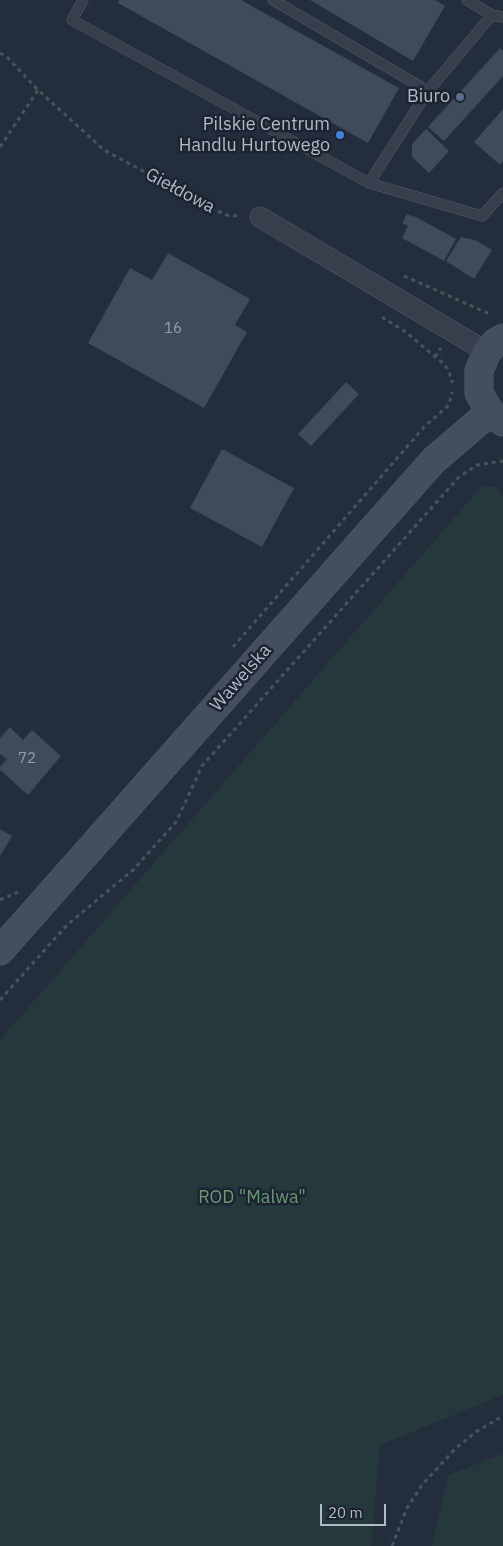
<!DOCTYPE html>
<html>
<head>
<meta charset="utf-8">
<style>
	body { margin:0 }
	#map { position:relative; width:503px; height:1546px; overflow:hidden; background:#232d3c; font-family:"IBM Plex Sans",sans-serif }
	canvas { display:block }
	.scale { position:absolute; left:320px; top:1504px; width:66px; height:22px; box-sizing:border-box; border:2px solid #b2bac7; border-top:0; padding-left:6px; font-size:15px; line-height:18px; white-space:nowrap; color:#b2bac7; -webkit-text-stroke:4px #1c2431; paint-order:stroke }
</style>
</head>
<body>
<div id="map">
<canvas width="503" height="1546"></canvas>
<div class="scale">20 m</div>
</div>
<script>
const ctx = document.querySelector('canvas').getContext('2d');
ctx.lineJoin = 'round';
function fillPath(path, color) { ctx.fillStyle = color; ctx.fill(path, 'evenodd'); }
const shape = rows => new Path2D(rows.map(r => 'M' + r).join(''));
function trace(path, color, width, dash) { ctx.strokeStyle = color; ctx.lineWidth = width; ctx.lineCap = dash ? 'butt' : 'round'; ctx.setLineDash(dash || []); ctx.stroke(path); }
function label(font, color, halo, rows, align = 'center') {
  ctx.font = font + ' "IBM Plex Sans",sans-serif'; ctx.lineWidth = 5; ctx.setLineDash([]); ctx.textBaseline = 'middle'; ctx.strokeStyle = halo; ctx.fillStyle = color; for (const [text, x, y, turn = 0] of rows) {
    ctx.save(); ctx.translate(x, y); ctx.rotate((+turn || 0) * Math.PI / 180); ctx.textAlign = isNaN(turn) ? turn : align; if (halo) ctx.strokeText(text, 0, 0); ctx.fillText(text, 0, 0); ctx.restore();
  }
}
fillPath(shape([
	[498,486,503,497,503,1395,380,1445,371,1546,0,1546,0,1040,481,487],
	[503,1454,503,1546,432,1546,448,1475]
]), '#25393d');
fillPath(shape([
	[119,0,241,0,399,88,368,143,118,3],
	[310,0,435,0,445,6,413,61],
	[500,48,503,51,503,76,444,141,428,127],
	[503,109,503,161,500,165,474,142],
	[426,129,449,151,429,173,412,157,412,144],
	[407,214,413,217,414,216,456,239,444,261,402,238,408,226,402,223],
	[461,237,475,240,492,250,474,279,446,261],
	[168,253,250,299,235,325,247,332,204,408,88,343,130,268,152,280],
	[346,382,359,394,311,446,298,434],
	[222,449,294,488,262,547,190,508],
	[10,727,23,740,32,730,61,756,28,795,0,770,0,767,7,759,0,754,0,738],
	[0,829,12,836,0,856]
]), '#3f4b5b');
const lane = shape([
	[83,0,72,20,369,183,482,216,503,193],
	[273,0,428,91],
	[467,0,492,15,503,17],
	[369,183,428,91,492,15]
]);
const street = shape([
	[260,217,487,352]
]);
const secondary = shape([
	[503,338,496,342,487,352,479,371,479,393,490,412,503,422],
	[0,951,433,461,490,412]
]);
trace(lane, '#555d6a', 11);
trace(street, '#555d6a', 21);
trace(secondary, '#555d6a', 29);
trace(shape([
	[0,53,7,57,38,90,104,150,225,215,241,216],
	[0,147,38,90],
	[404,276,492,315],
	[382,317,407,333,445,365,452,379,452,383],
	[435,357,441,348],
	[233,647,425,426,449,405,452,392],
	[0,900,18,892],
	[0,1000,67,925,133,870,176,822,202,766,458,478,477,465,503,461],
	[392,1546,407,1508,422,1485,455,1449,477,1431,503,1416]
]), '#43565a', 3, [4, 4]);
trace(lane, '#373f4c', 10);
trace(street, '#373f4c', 20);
trace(secondary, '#454e5f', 28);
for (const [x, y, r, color] of [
	[460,97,5,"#5c6f8a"],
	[340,135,5,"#3f7fe0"]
]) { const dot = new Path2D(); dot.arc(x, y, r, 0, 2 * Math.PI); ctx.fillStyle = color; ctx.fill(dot); trace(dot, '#1c2431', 2); }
label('15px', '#959eac', null, [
	["16",173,329],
	["72",27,759]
]);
label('18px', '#b2bac7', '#1c2431', [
	["Biuro",450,97],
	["Pilskie Centrum",330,125],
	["Handlu Hurtowego",330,146]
], 'right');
label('18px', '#b2bac7', '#1c2431', [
	["Giełdowa",180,191,28],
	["Wawelska",241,678,-49]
]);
label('18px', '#699875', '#1c2431', [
	["ROD \"Malwa\"",252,1198]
]);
</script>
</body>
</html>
